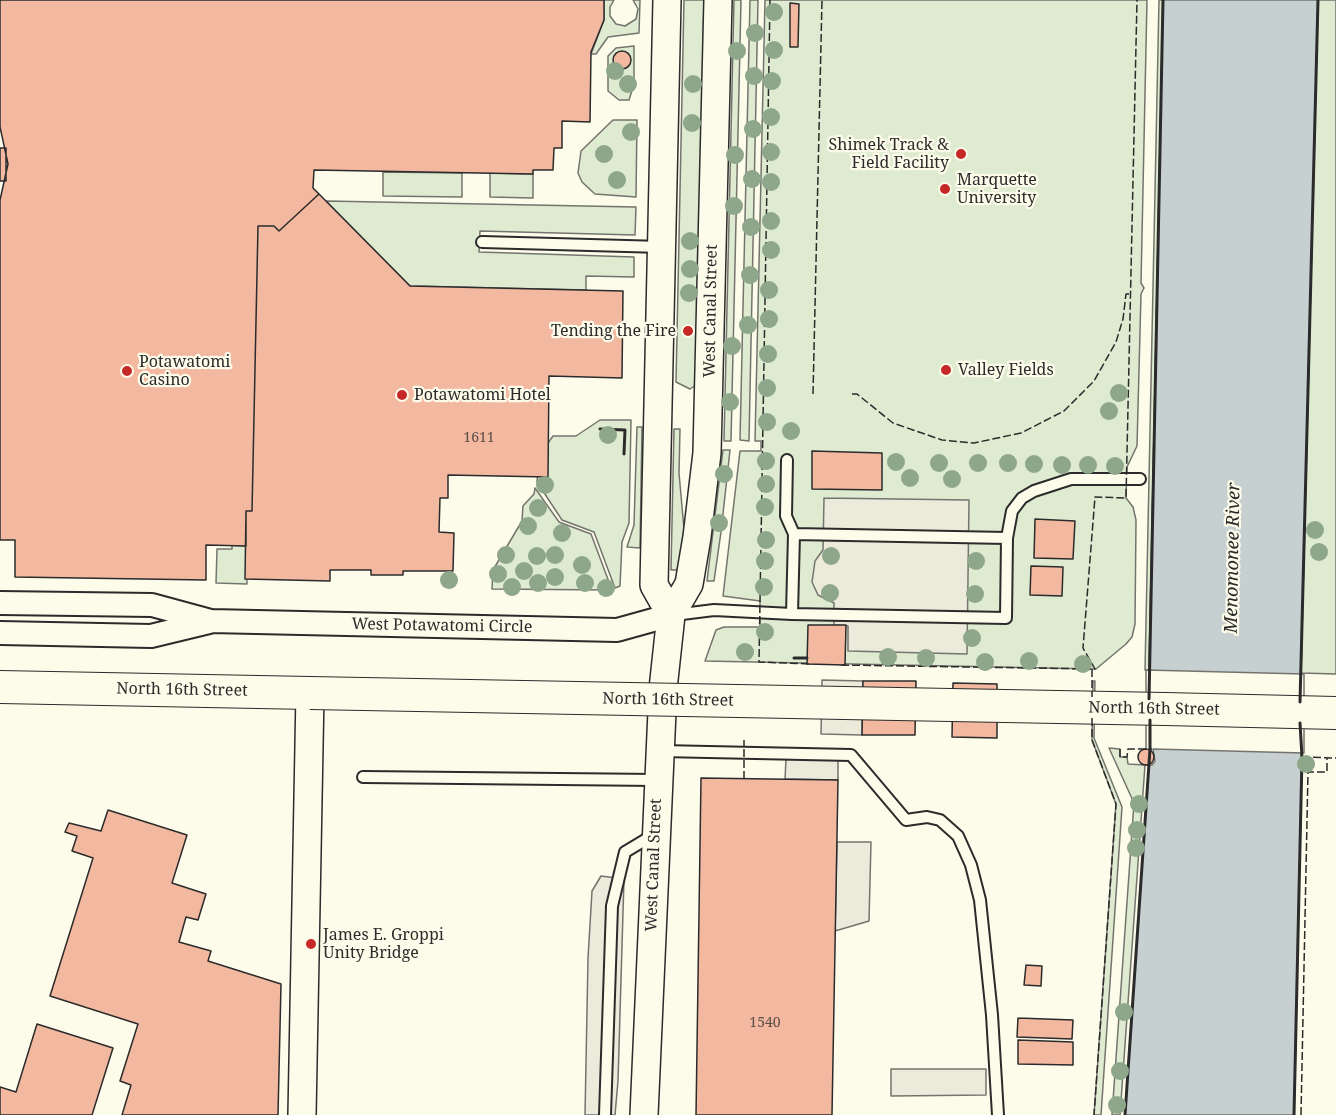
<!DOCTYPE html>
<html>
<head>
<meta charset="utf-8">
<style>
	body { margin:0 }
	canvas { display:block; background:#fdfbea }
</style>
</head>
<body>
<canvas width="1336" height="1115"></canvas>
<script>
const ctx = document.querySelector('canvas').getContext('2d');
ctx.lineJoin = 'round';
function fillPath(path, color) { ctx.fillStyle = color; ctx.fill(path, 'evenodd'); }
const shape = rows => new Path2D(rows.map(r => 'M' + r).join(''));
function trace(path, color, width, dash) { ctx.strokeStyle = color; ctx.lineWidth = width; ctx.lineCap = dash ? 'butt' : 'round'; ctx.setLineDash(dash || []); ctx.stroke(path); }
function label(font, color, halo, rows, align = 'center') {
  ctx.font = font + ' "Noto Serif",serif'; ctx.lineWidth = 4.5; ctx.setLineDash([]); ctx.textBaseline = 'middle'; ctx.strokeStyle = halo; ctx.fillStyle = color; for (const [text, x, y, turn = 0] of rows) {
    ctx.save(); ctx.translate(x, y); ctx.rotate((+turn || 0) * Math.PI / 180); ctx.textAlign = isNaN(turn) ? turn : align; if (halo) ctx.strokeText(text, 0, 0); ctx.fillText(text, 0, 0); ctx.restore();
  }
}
const green = shape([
	[604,0,614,0,610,7,610,16,616,24,625,26,636,19,638,9,633,0,640,0,639,33,608,37,596,54,591,54,604,20,604,0],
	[684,0,704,0,696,385,690,389,676,382,684,0],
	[734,0,741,0,731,441,724,441,734,0],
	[750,0,758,0,749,441,740,440,750,0],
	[765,0,1147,0,1141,283,1144,288,1141,294,1137,446,1127,467,1126,498,1133,507,1136,520,1135,624,1132,637,1126,644,1096,669,705,661,716,630,724,627,760,627,760,601,723,596,740,451,761,451,761,441,755,441,765,0],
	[1159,0,1163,0,1149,670,1145,670,1159,0],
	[1318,0,1336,0,1336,674,1301,673,1318,0],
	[634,46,634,84,629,100,619,100,608,91,608,56,616,48,634,46],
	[613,120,637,120,636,197,595,194,582,182,578,173,581,151,613,120],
	[383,172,462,173,462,197,383,196,383,172],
	[490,173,533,174,533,198,490,197,490,173],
	[326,201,636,207,635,235,480,231,479,252,634,257,634,277,586,276,586,290,410,286,326,201],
	[600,420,631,420,629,523,622,542,620,586,615,588,594,532,562,520,537,482,539,456,553,436,576,436,600,420],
	[637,427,642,427,640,548,627,547,634,525,637,427],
	[674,429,680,429,679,473,684,529,678,570,671,570,674,429],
	[723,450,730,450,721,532,714,581,707,581,723,450],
	[535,488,559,522,591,534,612,590,492,589,493,570,522,521,523,506,534,494,535,488],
	[232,545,246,546,247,584,216,583,217,549,232,549,232,545],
	[1093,681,1095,681,1094,738,1122,807,1101,1115,1094,1115,1116,804,1092,740,1093,681],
	[1109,748,1120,749,1120,757,1127,757,1128,764,1145,765,1120,1115,1112,1115,1134,803,1109,748]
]);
fillPath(green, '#deebd1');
trace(green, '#74746e', 1.5);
const parking = shape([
	[824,498,969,500,967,654,848,651,848,626,834,625,834,603,818,595,812,582,815,561,823,550,824,498],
	[822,680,863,681,862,735,821,734,822,680],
	[786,759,838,760,838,780,785,779,786,759],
	[837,842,871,842,869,921,835,931,837,842],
	[601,876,624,879,618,1081,615,1115,585,1115,588,958,592,891,601,876],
	[891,1069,986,1069,986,1095,891,1096,891,1069]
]);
fillPath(parking, '#eceadb');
trace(parking, '#74746e', 1.5);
const water = shape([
	[1163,0,1318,0,1299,750,1302,757,1294,1115,1125,1115,1150,749,1149,670,1163,0]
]);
fillPath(water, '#c7d0d0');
trace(water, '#74746e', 1.5);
const pier = shape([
	[1146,670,1304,674,1304,753,1153,749,1155,761,1152,765,1146,765,1146,670]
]);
fillPath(pier, '#fdfbea');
trace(pier, '#74746e', 1.5);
const building = shape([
	[0,0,604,0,604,20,591,52,590,122,562,121,562,148,554,148,553,170,533,170,533,174,314,170,313,188,319,194,279,231,274,226,258,226,252,511,246,511,246,546,206,545,206,580,15,577,15,540,0,540,0,200,8,164,0,127,0,0],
	[790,3,799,4,798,47,790,47,790,3],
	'613 60a9 9 0 1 1 18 0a9 9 0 1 1-18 0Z',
	[0,148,6,148,6,181,0,181,0,148],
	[319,194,410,286,623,291,622,378,549,376,548,477,448,475,448,498,440,498,439,532,454,533,453,571,403,571,403,575,371,575,371,570,330,570,330,581,245,579,246,511,252,511,258,226,274,226,279,231,319,194],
	[812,451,882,453,882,490,812,489,812,451],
	[1035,519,1075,521,1073,559,1034,558,1035,519],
	[1031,566,1063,567,1062,596,1030,595,1031,566],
	[808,625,846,625,845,665,807,664,808,625],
	[863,681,916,681,915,735,862,735,863,681],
	[953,683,997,684,997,738,952,737,953,683],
	'1138 757a8 8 0 1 1 16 0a8 8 0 1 1-16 0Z',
	[701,778,838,780,832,1115,696,1115,701,778],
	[108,810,187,835,172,883,206,894,198,920,186,917,179,942,211,951,208,961,281,984,278,1115,122,1115,131,1085,120,1081,138,1024,50,996,93,858,72,851,77,836,65,832,69,823,101,831,108,810],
	[1026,965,1042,966,1041,986,1024,985,1026,965],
	[1018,1018,1073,1020,1072,1039,1017,1037,1018,1018],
	[37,1024,113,1048,92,1115,0,1115,0,1087,16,1092,37,1024],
	[1018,1040,1073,1042,1073,1065,1018,1064,1018,1040]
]);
fillPath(building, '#f2b8a0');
trace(building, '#2b2b2b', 1.5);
const service = shape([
	[482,242,662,247],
	[787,460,786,516,794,534],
	[794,534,1007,538,1006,618,792,614,794,534],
	[1007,538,1012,511,1022,498,1034,491,1071,479,1140,479],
	[674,615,714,610,792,614],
	[661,751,851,755,906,820,927,817,940,820,958,836,971,865,980,900,992,1015,998,1115],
	[363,777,657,780],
	[605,1115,612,906,625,852,655,834]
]);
const minor = shape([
	[0,603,152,605,211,621,617,630,671,615],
	[0,633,151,636,209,622]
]);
const tertiary = shape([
	[667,0,654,585,671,615],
	[302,1115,310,693],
	[644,1115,663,689,671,615,689,584,697,537,707,453,718,0]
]);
const secondary = shape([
	[0,687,310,693],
	[1165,709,1336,713]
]);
trace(service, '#2b2b2b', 14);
trace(minor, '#2b2b2b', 26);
trace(tertiary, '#2b2b2b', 30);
trace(secondary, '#2b2b2b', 34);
trace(service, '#fdfbea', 10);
trace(minor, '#fdfbea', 22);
trace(tertiary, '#fdfbea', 27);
trace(secondary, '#fdfbea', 32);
const secondaryBridge = shape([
	[310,693,1165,709]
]);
trace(secondaryBridge, '#2b2b2b', 34, []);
trace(secondaryBridge, '#fdfbea', 32);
trace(shape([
	[770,0,759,662,811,664],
	[813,394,822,0],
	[852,394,857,394,893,423,942,440,974,443,1021,433,1064,411,1094,381,1116,342,1123,319,1126,294,1131,294],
	[841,665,1095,669,1083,648,1095,497,1126,498,1137,0],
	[1092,669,1092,697],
	[1092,718,1092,740,1116,804,1094,1115],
	[1120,749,1120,757,1127,757,1128,749,1152,749],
	[1302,757,1336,758],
	[744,779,744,740],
	[1301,1115,1308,772,1327,772,1327,758]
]), '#2b2b2b', 1.5, [8, 3]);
trace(shape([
	[600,429,625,430,624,454],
	[794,658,807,658],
	[1149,699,1163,0],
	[1300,702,1318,0],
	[1125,1115,1150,749,1150,720],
	[1294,1115,1302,757,1300,723]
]), '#2b2b2b', 3);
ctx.fillStyle = '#8ea78a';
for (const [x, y] of [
	[774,12],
	[755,33],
	[774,50],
	[737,51],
	[615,71],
	[754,76],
	[772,81],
	[628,84],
	[693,84],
	[771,117],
	[692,123],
	[753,129],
	[631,132],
	[771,152],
	[604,154],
	[735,155],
	[752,179],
	[617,180],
	[771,182],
	[734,206],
	[771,221],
	[751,227],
	[690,241],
	[771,250],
	[690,269],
	[750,275],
	[769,290],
	[689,293],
	[769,319],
	[748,325],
	[732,346],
	[768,354],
	[767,388],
	[1119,393],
	[730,402],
	[1109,411],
	[767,422],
	[791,431],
	[608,435],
	[766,461],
	[896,462],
	[939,463],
	[978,463],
	[1008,463],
	[1034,464],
	[1062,465],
	[1088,465],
	[1115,466],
	[724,474],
	[910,478],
	[952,479],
	[766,484],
	[545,485],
	[765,507],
	[538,508],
	[719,523],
	[528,526],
	[1315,530],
	[562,533],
	[766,540],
	[1319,552],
	[506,555],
	[555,555],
	[537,556],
	[831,556],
	[765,561],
	[976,561],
	[582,565],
	[524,571],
	[498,574],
	[555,577],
	[449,580],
	[538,583],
	[585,583],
	[512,587],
	[764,587],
	[606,588],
	[830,593],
	[975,594],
	[765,632],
	[972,638],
	[745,652],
	[888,657],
	[926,658],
	[1029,661],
	[985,662],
	[1083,664],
	[1306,764],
	[1139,804],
	[1137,830],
	[1136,848],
	[1124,1012],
	[1120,1071],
	[1117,1105]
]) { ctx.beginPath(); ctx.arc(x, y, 9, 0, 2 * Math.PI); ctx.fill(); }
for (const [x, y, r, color] of [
	[961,154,6,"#c62828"],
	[945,189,6,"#c62828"],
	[688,331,6,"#c62828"],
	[946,370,6,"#c62828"],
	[127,371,6,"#c62828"],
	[402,395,6,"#c62828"],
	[311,944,6,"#c62828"]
]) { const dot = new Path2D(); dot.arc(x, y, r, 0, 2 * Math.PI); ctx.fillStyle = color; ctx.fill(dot); trace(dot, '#fdfbea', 2); }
label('14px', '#5d4e48', null, [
	["1611",479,438],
	["1540",765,1023]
]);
label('16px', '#2b2b2b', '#fdfbea', [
	["Shimek Track &",949,145,"right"],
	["Field Facility",949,163,"right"],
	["Marquette",957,180],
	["University",957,198],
	["Tending the Fire",676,331,"right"],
	["Potawatomi",139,362],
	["Casino",139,380],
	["Valley Fields",958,370],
	["Potawatomi Hotel",414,395],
	["James E. Groppi",323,935],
	["Unity Bridge",323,953]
], 'left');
label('16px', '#2b2b2b', '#fdfbea', [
	["West Canal Street",711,311,-89],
	["West Potawatomi Circle",442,626,1],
	["North 16th Street",182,690,1],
	["North 16th Street",668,700,1],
	["North 16th Street",1154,709,1],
	["West Canal Street",654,865,-88]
]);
label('italic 18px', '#2b2b2b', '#fdfbea', [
	["Menomonee River",1233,558,-89]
]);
</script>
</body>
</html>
